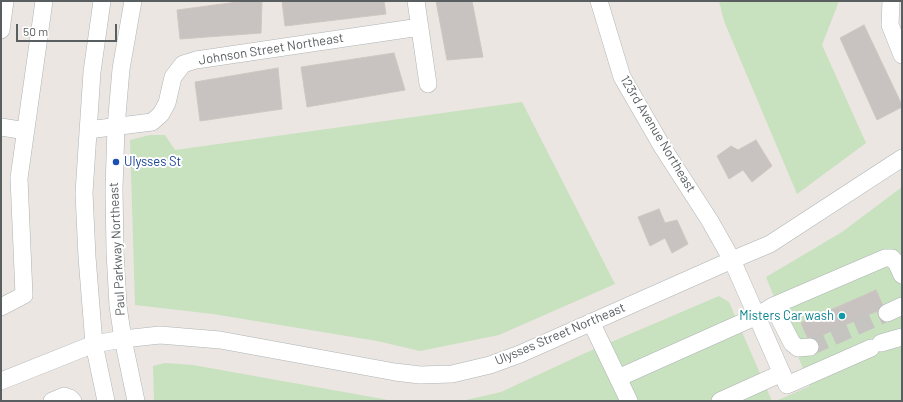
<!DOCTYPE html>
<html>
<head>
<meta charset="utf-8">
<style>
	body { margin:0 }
	#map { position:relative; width:903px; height:402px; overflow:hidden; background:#ebe6e1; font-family:Barlow,sans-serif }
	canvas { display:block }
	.frame { position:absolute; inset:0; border:2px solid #595e60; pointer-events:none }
	.scale { position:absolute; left:16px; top:24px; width:101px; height:18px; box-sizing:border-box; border:2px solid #595e60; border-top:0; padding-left:5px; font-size:12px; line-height:14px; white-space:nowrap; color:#595e60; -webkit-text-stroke:3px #fff; paint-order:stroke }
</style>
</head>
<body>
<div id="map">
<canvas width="903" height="402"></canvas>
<div class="frame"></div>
<div class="scale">50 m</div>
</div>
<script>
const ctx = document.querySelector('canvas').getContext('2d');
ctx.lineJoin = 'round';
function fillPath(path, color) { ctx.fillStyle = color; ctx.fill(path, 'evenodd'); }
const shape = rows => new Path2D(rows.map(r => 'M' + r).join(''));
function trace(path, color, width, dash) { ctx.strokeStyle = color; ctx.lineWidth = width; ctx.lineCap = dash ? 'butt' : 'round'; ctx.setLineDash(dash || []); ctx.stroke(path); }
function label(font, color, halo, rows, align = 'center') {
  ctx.font = font + ' Barlow,sans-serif'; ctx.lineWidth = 4; ctx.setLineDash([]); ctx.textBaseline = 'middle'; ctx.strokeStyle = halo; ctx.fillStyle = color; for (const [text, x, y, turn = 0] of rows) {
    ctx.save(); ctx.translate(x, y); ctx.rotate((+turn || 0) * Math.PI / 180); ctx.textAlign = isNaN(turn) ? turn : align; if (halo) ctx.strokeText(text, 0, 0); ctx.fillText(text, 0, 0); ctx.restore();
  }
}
fillPath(shape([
	[719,1,839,1,822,45,866,143,797,194,724,21],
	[522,102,615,284,499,335,420,351,377,341,213,314,135,305,130,140,150,135,165,135,175,150],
	[902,187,902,401,776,401,810,386,766,277,842,232],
	[719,296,729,302,772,401,462,401,501,392,583,354],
	[165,363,193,365,394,401,154,401,153,366]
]), '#c8e1bf');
const building = shape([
	[245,1,262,1,261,33,180,39,177,10,245,1],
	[282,1,384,1,386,14,285,26,282,1],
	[436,1,472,1,483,57,447,60,436,1],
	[864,25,902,105,902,107,877,120,840,38,864,25],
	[394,53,405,90,307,107,301,67,394,53],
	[278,68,282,109,200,121,195,82,278,68],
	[756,140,772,166,752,182,743,170,729,179,717,156,731,146,738,150,756,140],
	[659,209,665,223,677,220,688,244,672,253,665,238,650,246,638,217,659,209],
	[876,290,884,308,809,341,801,323,876,290]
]);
fillPath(building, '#c8c3c0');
trace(building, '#cfc6c0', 1);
trace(shape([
	[810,347,887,313]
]), '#c6c4c1', 17, [17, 8]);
const minor = shape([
	[102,1,92,72,84,193,87,257,94,344,106,401],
	[133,1,121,69,116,127,114,189,115,252,118,306,123,339,136,401],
	[416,1,428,84],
	[599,1,622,77,663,148,710,221,732,260,787,385,871,348],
	[891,1,890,25,902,55],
	[1,30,5,1],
	[1,127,26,131],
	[88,130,152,122,161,114,167,103,173,77,183,64,196,60,420,27],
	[773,306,792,343,798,348,810,347],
	[1,307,24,295,19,178,44,1],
	[887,313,902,306],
	[591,322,618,378,757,316,773,306,885,258,892,258,897,264,902,275],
	[881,343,902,337],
	[618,378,629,401],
	[1,381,94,344,123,339,160,335,220,340,395,372,420,375,452,374,490,365,520,354,732,260,770,244,902,158],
	[52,401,64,396,70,398,73,401],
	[720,401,782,373]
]);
trace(minor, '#aeb3b5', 18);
trace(minor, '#fff', 17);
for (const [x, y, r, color] of [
	[116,162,4,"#1a4fb4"],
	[842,316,4,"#0f9aa8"]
]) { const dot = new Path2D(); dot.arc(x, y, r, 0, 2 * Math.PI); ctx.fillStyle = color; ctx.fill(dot); trace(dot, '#fff', 1.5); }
label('13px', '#595e60', '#fff', [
	["Johnson Street Northeast",271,49,-9],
	["123rd Avenue Northeast",658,134,59],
	["Paul Parkway Northeast",117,249,-93],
	["Ulysses Street Northeast",560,334,-23]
]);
label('13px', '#164399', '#fff', [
	["Ulysses St",124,162]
], 'left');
label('13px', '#0d838f', '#fff', [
	["Misters Car wash",834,316]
], 'right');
</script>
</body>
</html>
